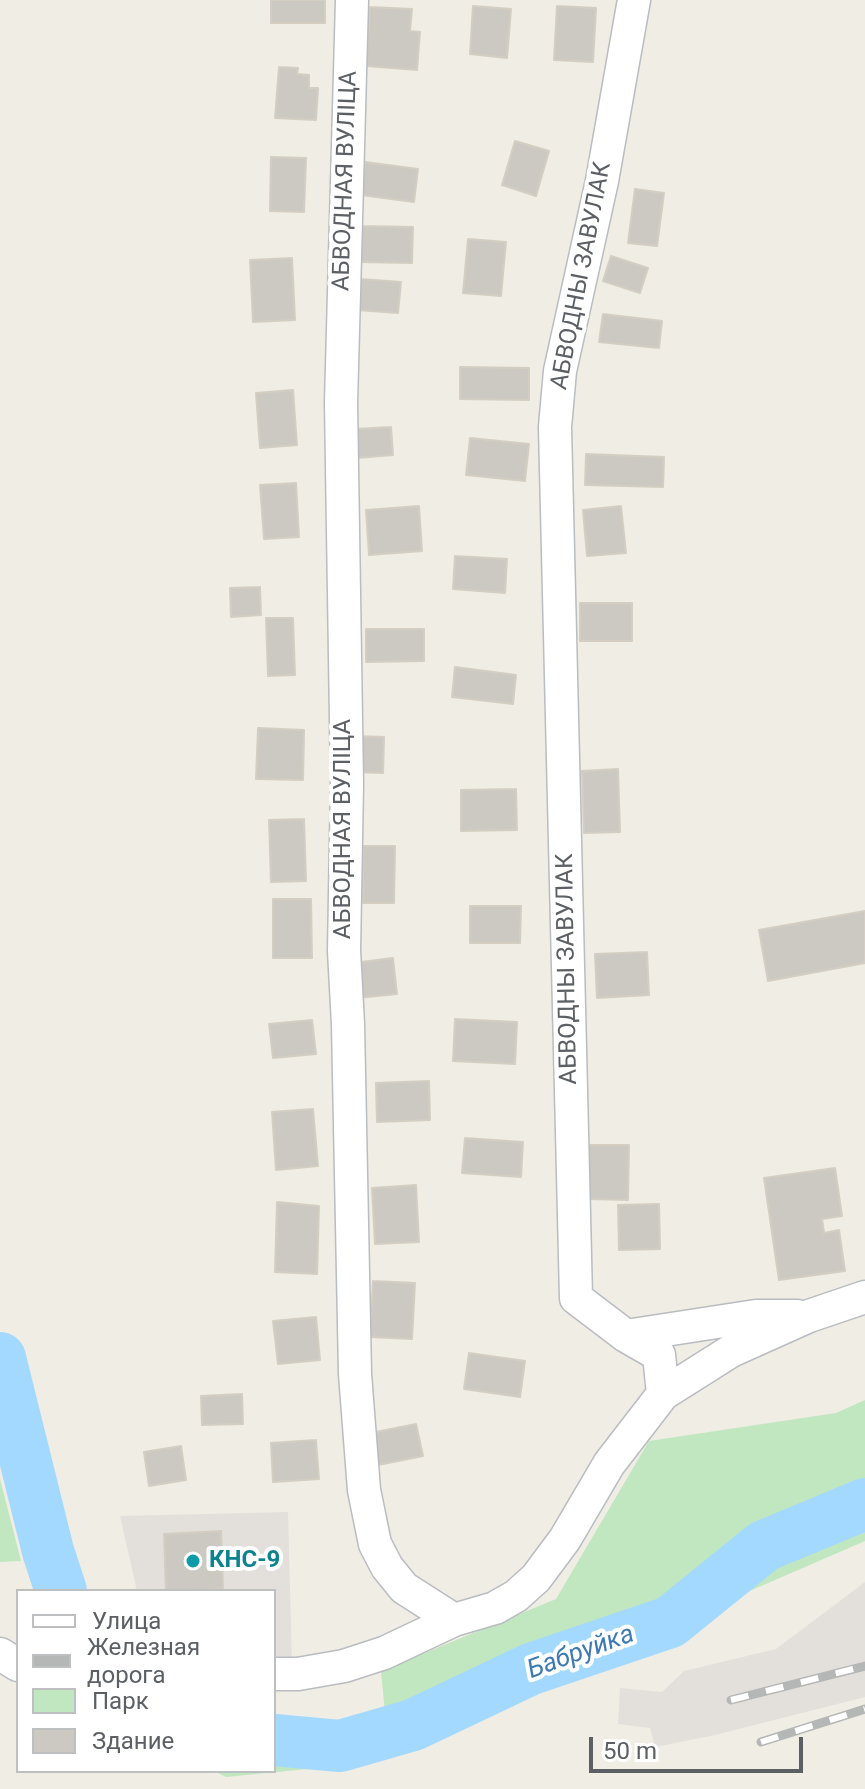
<!DOCTYPE html>
<html>
<head>
<meta charset="utf-8">
<style>
	body { margin:0 }
	#map { position:relative; width:865px; height:1789px; overflow:hidden; background:#efede4; font-family:Roboto,sans-serif }
	canvas { display:block }
	.legend { position:absolute; left:16px; top:1589px; width:260px; height:184px; box-sizing:border-box; background:#fff; border:2px solid #bebfc1; margin:0; padding:10px 14px; list-style:none; font-size:24px; color:#5c6065 }
	.legend li { display:flex; align-items:center; gap:16px; height:40px }
	.legend b { width:40px; border:2px solid #bebfc1 }
	.scale { position:absolute; left:589px; top:1737px; width:214px; height:36px; box-sizing:border-box; border:4px solid #5c6065; border-top:0; padding-left:10px; font-size:24px; line-height:28px; white-space:nowrap; color:#5c6065; -webkit-text-stroke:6px #fff; paint-order:stroke }
</style>
</head>
<body>
<div id="map">
<canvas width="865" height="1789"></canvas>
<ul class="legend">
<li><b style="height:10px;background:#fff"></b>Улица</li>
<li><b style="height:10px;background:#b5b6b6"></b>Железная дорога</li>
<li><b style="height:22px;background:#c0e7c0"></b>Парк</li>
<li><b style="height:22px;background:#ccc9c3"></b>Здание</li>
</ul>
<div class="scale">50 m</div>
</div>
<script>
const ctx = document.querySelector('canvas').getContext('2d');
ctx.lineJoin = 'round';
function fillPath(path, color) { ctx.fillStyle = color; ctx.fill(path, 'evenodd'); }
const shape = rows => new Path2D(rows.map(r => 'M' + r).join(''));
function trace(path, color, width, dash) { ctx.strokeStyle = color; ctx.lineWidth = width; ctx.lineCap = dash ? 'butt' : 'round'; ctx.setLineDash(dash || []); ctx.stroke(path); }
function label(font, color, halo, rows, align = 'center') {
  ctx.font = font + ' Roboto,sans-serif'; ctx.lineWidth = 8; ctx.setLineDash([]); ctx.textBaseline = 'middle'; ctx.strokeStyle = halo; ctx.fillStyle = color; for (const [text, x, y, turn = 0] of rows) {
    ctx.save(); ctx.translate(x, y); ctx.rotate((+turn || 0) * Math.PI / 180); ctx.textAlign = isNaN(turn) ? turn : align; if (halo) ctx.strokeText(text, 0, 0); ctx.fillText(text, 0, 0); ctx.restore();
  }
}
fillPath(shape([
	[288,1512,292,1662,274,1661,274,1591,137,1591,120,1516],
	[865,1582,865,1697,715,1735,655,1747,650,1728,618,1724,620,1688,662,1692,684,1671,776,1649]
]), '#e3e0dc');
fillPath(shape([
	[865,1400,865,1541,348,1765,226,1777,214,1771,274,1771,274,1716,310,1725,385,1713,381,1671,556,1599,649,1441,836,1413],
	[0,1479,21,1561,0,1562]
]), '#c0e7c0');
trace(shape([
	[0,1358,48,1551,61,1591],
	[274,1740,340,1746,413,1725,531,1669,670,1622,764,1546,865,1504]
]), '#a4d9ff', 52);
const building = shape([
	[271,0,325,0,325,23,271,23,271,0],
	[473,6,511,9,507,58,470,54,473,6],
	[557,6,596,8,593,62,554,60,557,6],
	[370,7,412,9,410,31,420,32,417,70,366,66,370,7],
	[279,67,298,68,297,74,309,75,309,88,318,88,316,120,275,118,279,67],
	[515,141,549,151,536,196,502,185,515,141],
	[271,157,306,158,304,212,270,211,271,157],
	[365,162,418,169,414,202,361,195,365,162],
	[635,189,664,193,657,246,628,243,635,189],
	[360,226,413,227,412,263,359,262,360,226],
	[468,239,506,242,501,296,463,293,468,239],
	[611,256,648,268,640,293,603,281,611,256],
	[292,258,295,320,253,322,250,260,292,258],
	[360,279,401,282,398,313,357,310,360,279],
	[603,314,662,321,659,348,599,342,603,314],
	[460,367,529,368,529,400,460,399,460,367],
	[293,390,297,445,260,448,256,393,293,390],
	[391,427,393,455,357,458,355,429,391,427],
	[470,438,529,444,525,481,466,475,470,438],
	[586,454,664,457,663,487,585,485,586,454],
	[296,483,299,537,264,539,260,485,296,483],
	[419,506,422,551,369,555,366,510,419,506],
	[621,506,626,553,587,556,583,510,621,506],
	[455,556,507,559,505,593,453,589,455,556],
	[260,587,261,615,231,617,230,588,260,587],
	[580,603,632,603,632,641,580,641,580,603],
	[266,618,293,618,295,675,268,676,266,618],
	[366,629,424,629,424,661,366,662,366,629],
	[455,667,516,675,513,704,452,697,455,667],
	[258,728,304,730,303,780,256,779,258,728],
	[355,736,384,737,383,773,353,772,355,736],
	[618,769,620,832,584,833,582,771,618,769],
	[516,789,517,830,461,831,461,790,516,789],
	[304,819,306,881,271,882,269,820,304,819],
	[363,846,395,846,394,903,363,903,363,846],
	[273,899,311,899,312,958,273,958,273,899],
	[470,906,521,906,520,943,470,943,470,906],
	[865,911,865,963,768,981,759,930,865,911],
	[647,952,649,995,597,998,595,954,647,952],
	[393,958,397,994,357,998,353,963,393,958],
	[455,1019,517,1022,515,1064,453,1061,455,1019],
	[312,1020,316,1054,273,1058,269,1024,312,1020],
	[429,1081,430,1120,377,1122,376,1083,429,1081],
	[313,1109,318,1166,276,1170,272,1112,313,1109],
	[465,1138,523,1142,521,1177,462,1173,465,1138],
	[589,1145,629,1145,628,1200,589,1199,589,1145],
	[835,1168,842,1216,822,1219,824,1233,839,1230,845,1271,779,1280,764,1178,835,1168],
	[416,1185,419,1242,375,1244,372,1188,416,1185],
	[277,1202,319,1206,317,1274,275,1272,277,1202],
	[659,1204,660,1249,619,1250,618,1205,659,1204],
	[373,1281,415,1283,412,1339,370,1337,373,1281],
	[316,1317,320,1360,278,1364,273,1321,316,1317],
	[469,1353,525,1361,520,1397,464,1389,469,1353],
	[242,1394,243,1424,202,1425,201,1396,242,1394],
	[416,1424,423,1456,373,1466,366,1434,416,1424],
	[316,1440,319,1479,273,1482,271,1443,316,1440],
	[181,1446,186,1480,149,1486,144,1452,181,1446],
	[221,1531,223,1589,166,1591,164,1534,221,1531]
]);
fillPath(building, '#ccc9c3');
trace(building, '#d4cec2', 2);
const minor = shape([
	[352,0,341,403,347,784,344,951,348,1024,355,1374,364,1490,375,1544,387,1567,404,1588,454,1620],
	[626,1336,756,1316,797,1316],
	[663,1394,731,1351,809,1316,865,1297],
	[0,1654,18,1665],
	[274,1674,298,1674,344,1666,384,1653,454,1620,495,1608,516,1596,536,1578,565,1539,609,1464,663,1394,659,1355,626,1336,576,1298,555,427,560,371,602,181,634,0]
]);
trace(minor, '#b9bcc1', 35);
trace(minor, '#fff', 32);
const rail = shape([
	[731,1700,865,1666],
	[761,1742,865,1709]
]);
trace(rail, '#b5b6b6', 9);
trace(rail, '#fff', 6, [18]);
for (const [x, y, r, color] of [
	[193,1561,8,"#0f9aa8"]
]) { const dot = new Path2D(); dot.arc(x, y, r, 0, 2 * Math.PI); ctx.fillStyle = color; ctx.fill(dot); trace(dot, '#fff', 3); }
label('24px', '#5c6065', '#fff', [
	["АБВОДНАЯ ВУЛІЦА",346,181,-88],
	["АБВОДНЫ ЗАВУЛАК",582,276,-79],
	["АБВОДНАЯ ВУЛІЦА",344,829,-90],
	["АБВОДНЫ ЗАВУЛАК",568,969,-91]
]);
label('bold 24px', '#0d838f', '#fff', [
	["КНС-9",209,1561]
], 'left');
label('italic 26px', '#3d79b5', '#fff', [
	["Бабруйка",581,1653,-20]
]);
</script>
</body>
</html>
